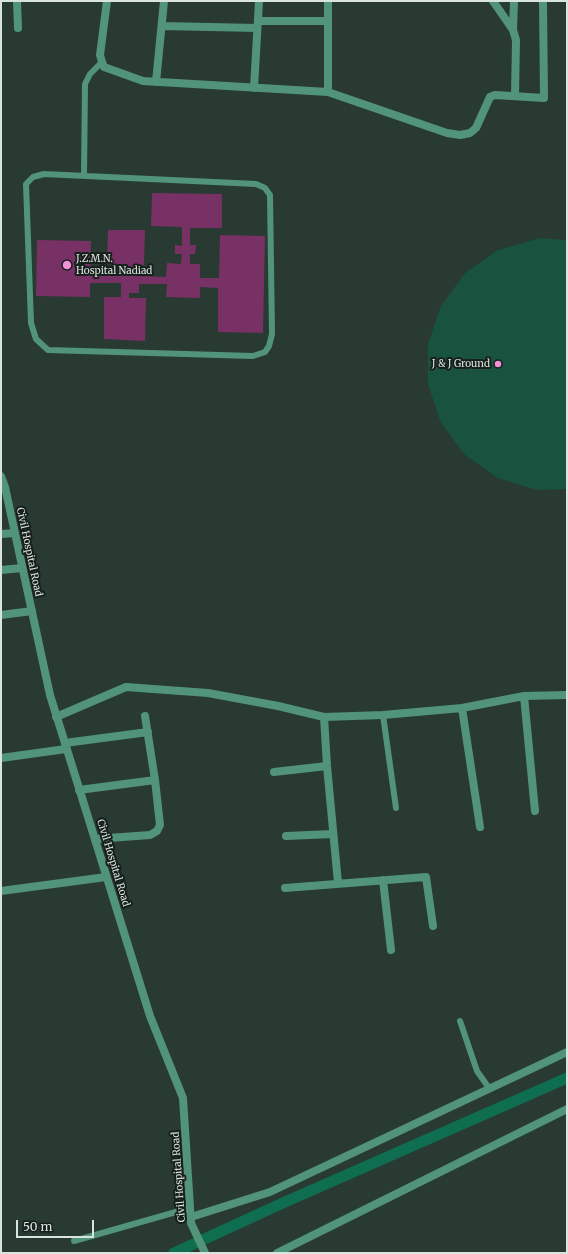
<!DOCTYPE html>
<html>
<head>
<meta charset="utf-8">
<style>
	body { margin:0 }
	#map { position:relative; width:568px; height:1254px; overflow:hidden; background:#283a32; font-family:Merriweather,serif }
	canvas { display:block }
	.frame { position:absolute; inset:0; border:2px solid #d9e4de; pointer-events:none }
	.scale { position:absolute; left:16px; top:1220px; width:78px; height:18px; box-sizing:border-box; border:2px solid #d9e4de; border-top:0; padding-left:5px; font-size:12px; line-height:14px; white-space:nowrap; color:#d9e4de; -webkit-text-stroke:3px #171f1c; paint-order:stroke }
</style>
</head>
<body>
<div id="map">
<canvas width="568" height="1254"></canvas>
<div class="frame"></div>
<div class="scale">50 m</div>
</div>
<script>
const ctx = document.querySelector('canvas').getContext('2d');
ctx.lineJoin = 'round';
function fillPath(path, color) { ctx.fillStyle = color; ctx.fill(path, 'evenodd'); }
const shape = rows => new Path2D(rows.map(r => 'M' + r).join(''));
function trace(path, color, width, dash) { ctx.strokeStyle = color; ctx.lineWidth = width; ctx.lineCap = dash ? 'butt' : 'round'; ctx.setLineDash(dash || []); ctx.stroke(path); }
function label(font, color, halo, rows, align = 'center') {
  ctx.font = font + ' Merriweather,serif'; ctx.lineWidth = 4; ctx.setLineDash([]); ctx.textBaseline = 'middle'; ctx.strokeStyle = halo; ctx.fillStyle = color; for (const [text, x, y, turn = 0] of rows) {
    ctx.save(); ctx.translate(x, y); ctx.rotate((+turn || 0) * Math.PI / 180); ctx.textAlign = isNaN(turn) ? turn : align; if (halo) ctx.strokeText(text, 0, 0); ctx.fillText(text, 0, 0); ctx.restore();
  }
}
fillPath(shape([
	[540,238,567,240,567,489,537,490,498,478,465,455,441,423,428,384,428,344,441,306,465,273,498,250]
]), '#19523e');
trace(shape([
	[174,1253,285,1202,567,1078]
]), '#106e50', 11);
fillPath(shape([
	[152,193,222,194,222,228,190,228,190,245,196,245,195,254,190,254,190,264,200,264,200,278,219,278,220,235,265,236,263,333,218,332,218,288,200,287,200,298,166,297,167,284,139,284,139,293,129,293,129,298,146,298,145,341,104,339,104,297,121,297,121,283,90,283,90,297,36,296,37,240,91,241,90,275,122,276,122,264,107,264,108,230,145,230,144,265,139,265,139,276,166,277,167,263,181,264,182,254,175,254,175,245,182,246,182,227,151,226]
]), '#783164');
trace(shape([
	[44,174,256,184,265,188,270,195,272,334,269,346,265,352,253,356,48,350,36,339,31,323,26,184,33,177,44,174],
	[84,176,85,84,90,74,102,62],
	[383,715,396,808],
	[460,1021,477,1071,489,1088],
	[74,1241,190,1208]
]), '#529479', 6);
trace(shape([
	[17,1,18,28],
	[107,1,100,55,102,62,104,67,143,81,328,92,447,133,460,135,470,133,476,128,490,97,495,95,544,98,543,1],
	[493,1,513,30,516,40,515,96],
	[258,21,328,21],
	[162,26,257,28],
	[513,30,514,1],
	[156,82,164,1],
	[254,88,259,1],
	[328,92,328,1],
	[1,534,14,533],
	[1,570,22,568],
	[1,615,32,611],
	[524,696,535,811],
	[462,708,480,827],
	[56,717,126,687,208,693,278,706,324,717,383,715,462,708,524,696,567,695],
	[324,717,327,766,338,883],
	[65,743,148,732],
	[1,758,66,749],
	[274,772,327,766],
	[79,790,155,780],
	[286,836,333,834],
	[95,839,150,835,157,831,160,825,155,780,145,716],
	[383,880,391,950],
	[285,888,426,877,433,926],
	[1,891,106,877],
	[191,1217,270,1192,567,1052],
	[277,1253,567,1109]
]), '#529479', 8);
trace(shape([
	[1,476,5,487,50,695,150,1016,183,1098,191,1223,205,1253]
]), '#529479', 8);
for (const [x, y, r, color] of [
	[67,265,5,"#f391d5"],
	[498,364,4,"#f391d5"]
]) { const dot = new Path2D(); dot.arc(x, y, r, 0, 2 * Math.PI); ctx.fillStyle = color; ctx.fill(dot); trace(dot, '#171f1c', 1.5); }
label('10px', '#d9e4de', '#171f1c', [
	["J.Z.M.N.",76,259],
	["Hospital Nadiad",76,271],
	["J & J Ground",490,364,"right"]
], 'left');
label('10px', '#d9e4de', '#171f1c', [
	["Civil Hospital Road",29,552,78],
	["Civil Hospital Road",113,863,73],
	["Civil Hospital Road",179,1177,-94]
]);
</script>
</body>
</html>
